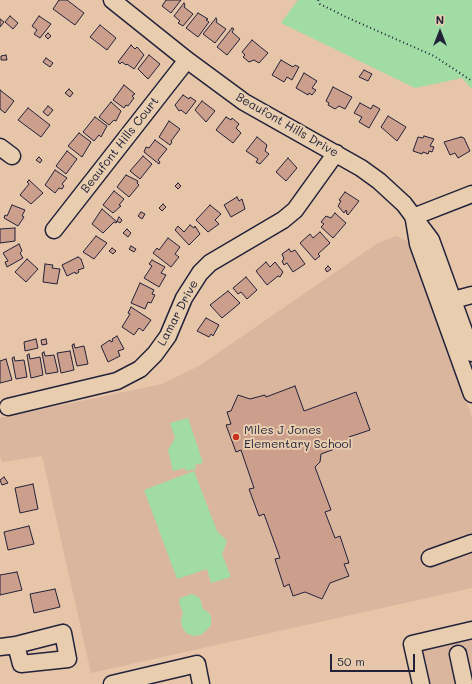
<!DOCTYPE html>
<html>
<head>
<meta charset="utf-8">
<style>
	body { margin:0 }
	#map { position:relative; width:472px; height:684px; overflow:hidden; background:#e6c5a8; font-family:Mali,sans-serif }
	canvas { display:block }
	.north { position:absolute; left:420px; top:12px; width:40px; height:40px; -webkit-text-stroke:3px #e8ceaf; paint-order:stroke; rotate:0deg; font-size:11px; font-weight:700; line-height:16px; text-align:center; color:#22223b }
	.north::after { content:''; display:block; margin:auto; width:14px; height:18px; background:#22223b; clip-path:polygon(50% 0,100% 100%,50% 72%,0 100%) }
	.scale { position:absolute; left:330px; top:654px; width:85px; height:18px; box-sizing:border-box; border:2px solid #22223b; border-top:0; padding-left:5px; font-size:12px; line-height:14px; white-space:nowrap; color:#22223b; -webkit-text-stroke:3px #e8ceaf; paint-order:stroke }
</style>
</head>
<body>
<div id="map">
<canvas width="472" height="684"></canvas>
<div class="north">N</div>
<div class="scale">50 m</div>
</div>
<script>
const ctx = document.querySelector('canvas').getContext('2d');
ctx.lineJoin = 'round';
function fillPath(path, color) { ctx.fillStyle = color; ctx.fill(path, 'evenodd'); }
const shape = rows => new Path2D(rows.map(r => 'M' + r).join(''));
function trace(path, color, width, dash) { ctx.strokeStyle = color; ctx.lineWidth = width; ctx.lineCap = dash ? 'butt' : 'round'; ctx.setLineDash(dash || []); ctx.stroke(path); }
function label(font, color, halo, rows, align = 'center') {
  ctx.font = font + ' Mali,sans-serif'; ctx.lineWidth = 4; ctx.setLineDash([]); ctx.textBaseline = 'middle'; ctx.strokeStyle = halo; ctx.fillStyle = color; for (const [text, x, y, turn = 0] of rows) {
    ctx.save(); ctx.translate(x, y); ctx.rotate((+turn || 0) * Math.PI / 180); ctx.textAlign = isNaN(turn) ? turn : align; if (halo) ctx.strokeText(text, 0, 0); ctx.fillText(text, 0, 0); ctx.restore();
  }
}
fillPath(shape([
	[397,236,408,242,472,417,472,588,91,673,42,456,2,462,0,456,0,418,162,384,199,366,378,243],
	[472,627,472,684,413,684,402,641,409,638]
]), '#dab69e');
fillPath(shape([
	[298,0,472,0,472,89,462,78,415,88,281,23],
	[188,418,203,463,195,465,196,469,186,471,185,468,173,471,168,450,175,438,170,423],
	[194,471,217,531,227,541,222,554,231,577,211,583,207,569,177,579,144,490],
	[192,594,200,598,203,609,209,613,211,617,211,625,207,630,201,635,193,636,186,633,182,627,181,620,183,613,179,603,180,598]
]), '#a0dca3');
const building = shape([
	[59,0,67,0,84,13,75,25,53,9,59,0],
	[166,0,181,0,171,13,162,6,166,0],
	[184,3,185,5,184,7,193,14,183,26,178,23,180,21,174,16,184,3],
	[198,13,208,19,206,20,209,22,198,37,186,28,198,13],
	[10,16,18,23,13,29,5,22,10,16],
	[39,16,51,24,40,38,34,34,37,30,32,26,39,16],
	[216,18,217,20,216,22,226,29,215,43,203,34,216,18],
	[0,19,4,22,0,27,0,19],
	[100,25,116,38,107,50,90,37,100,25],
	[232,28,234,29,232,32,240,39,227,55,217,47,232,28],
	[48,33,51,36,48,39,45,36,48,33],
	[252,40,268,53,259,63,254,60,249,62,243,57,245,55,242,52,252,40],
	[131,45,135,49,137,47,144,55,134,69,127,64,126,65,122,62,120,64,118,62,131,45],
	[6,55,7,60,1,60,1,56,6,55],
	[149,55,160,64,148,79,138,69,149,55],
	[46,58,53,63,50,67,43,62,46,58],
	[281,60,293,67,295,65,299,67,292,80,287,77,284,82,272,75,281,60],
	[364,70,372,74,368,81,359,77,364,70],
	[304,73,317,81,312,88,316,90,312,95,309,93,308,95,296,88,304,73],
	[124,85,135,94,132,96,134,98,128,106,126,105,124,108,113,100,124,85],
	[333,87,352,97,345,109,339,106,335,109,328,105,329,103,326,101,333,87],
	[69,89,73,93,70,97,65,93,69,89],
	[0,90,14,101,5,113,0,109,0,90],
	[183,95,189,99,190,97,196,101,186,114,181,110,179,111,175,105,183,95],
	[202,101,215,111,206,122,195,110,202,101],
	[111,102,121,111,116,121,114,120,109,125,99,117,111,102],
	[360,103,371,109,373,105,380,109,369,128,359,122,362,117,354,113,360,103],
	[48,106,53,110,48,116,43,112,48,106],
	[28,108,50,125,41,137,18,120,28,108],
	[388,116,406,127,397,141,381,127,388,116],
	[95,117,107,126,101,137,99,135,94,141,83,132,95,117],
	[226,117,231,120,232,118,239,124,236,128,241,133,233,143,216,130,226,117],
	[169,121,180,129,171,141,172,142,170,145,159,137,169,121],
	[79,133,91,142,82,157,68,146,79,133],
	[424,136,434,139,430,146,434,147,432,152,429,151,428,154,423,152,422,154,413,151,418,137,423,138,424,136],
	[257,137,267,145,265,151,269,154,260,164,256,162,258,159,246,151,257,137],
	[461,137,464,138,470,151,458,158,455,153,450,155,444,142,461,137],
	[155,140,167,149,158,160,160,162,159,164,144,152,146,147,149,148,155,140],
	[67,151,77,159,66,174,56,166,67,151],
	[143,156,152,164,140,179,130,171,143,156],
	[39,157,42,160,40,163,36,160,39,157],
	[288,158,297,168,286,181,276,172,288,158],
	[55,170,67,178,62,184,64,186,62,189,59,188,55,193,45,185,55,170],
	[126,175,138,181,137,183,139,185,129,197,117,187,126,175],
	[29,180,43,193,31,204,20,195,29,184,27,182,29,180],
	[178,183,181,186,178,189,175,186,178,183],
	[114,191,124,199,119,205,121,206,113,213,103,205,114,191],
	[345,192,359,201,348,215,346,213,347,212,346,210,344,213,338,206,341,201,339,200,345,192],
	[237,197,239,201,242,199,245,209,231,217,224,205,237,197],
	[163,204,166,207,162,211,159,208,163,204],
	[12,205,25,210,22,216,24,217,18,226,4,218,5,215,7,216,12,205],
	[210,205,221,214,215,220,219,224,208,232,196,220,210,205],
	[102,209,117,222,116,223,114,222,103,233,92,224,102,209],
	[141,212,145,214,142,219,138,216,141,212],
	[335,213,346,223,333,238,321,227,324,224,321,222,326,216,331,218,335,213],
	[119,217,122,220,120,223,117,221,119,217],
	[190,225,194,228,195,226,200,234,189,245,175,230,178,226,184,232,190,225],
	[15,228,15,241,0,243,0,229,15,228],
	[127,229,131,233,128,237,123,233,127,229],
	[320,232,330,243,318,254,320,256,315,260,300,243,310,234,313,238,320,232],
	[96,236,107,243,94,259,83,252,96,236],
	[168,238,180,247,175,254,179,257,171,267,153,253,157,248,159,250,168,238],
	[19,244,22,251,20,253,23,258,7,267,5,262,8,261,3,253,19,244],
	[131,246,136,249,134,252,129,249,131,246],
	[112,248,116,251,113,254,109,251,112,248],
	[289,249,291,252,295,250,305,264,293,272,287,263,284,265,282,261,284,259,282,254,289,249],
	[78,257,81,259,84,268,78,270,79,272,76,274,75,272,67,276,62,265,78,257],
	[27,259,38,269,26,282,15,272,27,259],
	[152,260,165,267,161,273,166,275,159,287,144,278,152,266,149,264,152,260],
	[266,262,270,267,275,262,283,272,280,277,278,276,267,285,256,271,266,262],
	[45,264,53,265,52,268,60,269,57,284,43,282,45,264],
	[328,266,331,269,327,272,325,269,328,266],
	[246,277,257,290,247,299,241,292,238,294,233,288,246,277],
	[140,283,154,290,152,294,155,295,151,303,148,302,145,309,131,303,140,283],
	[228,291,240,303,222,318,210,305,228,291],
	[131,307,151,320,143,331,139,328,134,335,122,327,130,314,128,313,131,307],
	[206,318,219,325,213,336,211,334,209,337,197,331,206,318],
	[117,336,124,349,118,351,120,356,108,362,101,346,110,340,111,342,113,341,112,339,117,336],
	[36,339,38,348,25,351,24,342,36,339],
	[46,339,47,344,42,345,41,340,46,339],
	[74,344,75,348,84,346,88,364,77,366,72,345,74,344],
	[70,351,74,370,61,373,57,353,70,351],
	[44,352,45,356,54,355,58,372,46,374,42,353,44,352],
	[29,354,30,359,40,357,43,375,31,378,27,355,29,354],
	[14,357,15,361,24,360,27,377,16,379,12,358,14,357],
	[6,359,12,380,0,383,0,361,6,359],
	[295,386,304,411,356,392,370,430,349,437,351,443,321,454,320,462,315,467,331,510,325,512,335,538,340,536,349,563,344,564,349,576,330,583,322,599,305,592,293,596,289,584,284,587,275,559,280,558,264,514,259,516,249,489,254,488,241,450,236,452,226,425,231,424,227,412,231,411,238,395,250,399,265,395,266,397,295,386],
	[4,477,8,483,2,485,0,480,4,477],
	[33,484,38,509,20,513,15,488,33,484],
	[29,526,34,544,8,550,4,532,29,526],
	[17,572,22,590,0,595,0,575,17,572],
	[55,589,60,607,34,613,30,594,55,589]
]);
fillPath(building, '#cc9e8c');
trace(building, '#22223b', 1);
const minor = shape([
	[112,0,187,60,244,102,361,168,379,181,404,204,431,240,472,353],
	[0,147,12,156],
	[413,217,472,194],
	[414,220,418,244,472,394],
	[54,230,187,60],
	[442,303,472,295],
	[8,407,117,381,140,369,155,354,168,336,184,298,200,273,210,263,283,220,295,210,336,153],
	[430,558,472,543],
	[63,633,68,659,21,664,16,645,63,633],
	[0,647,16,645],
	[458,654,464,682],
	[112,684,197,664,201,684],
	[421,684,412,644,472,630]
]);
trace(minor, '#22223b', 19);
trace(shape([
	[318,0,320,4,346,17,434,56,472,81]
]), '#22223b', 2, [1, 3]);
trace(minor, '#e8ceaf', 16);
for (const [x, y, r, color] of [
	[236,437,4,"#c8321e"]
]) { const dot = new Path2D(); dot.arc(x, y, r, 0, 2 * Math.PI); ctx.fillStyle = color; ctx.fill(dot); trace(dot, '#e8ceaf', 1.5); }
label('12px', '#22223b', '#e8ceaf', [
	["Beaufont Hills Drive",287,125,30],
	["Beaufont Hills Court",120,145,-52],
	["Lamar Drive",178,313,-62]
]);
label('12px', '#22223b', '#e8ceaf', [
	["Miles J Jones",244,430],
	["Elementary School",244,444]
], 'left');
</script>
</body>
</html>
